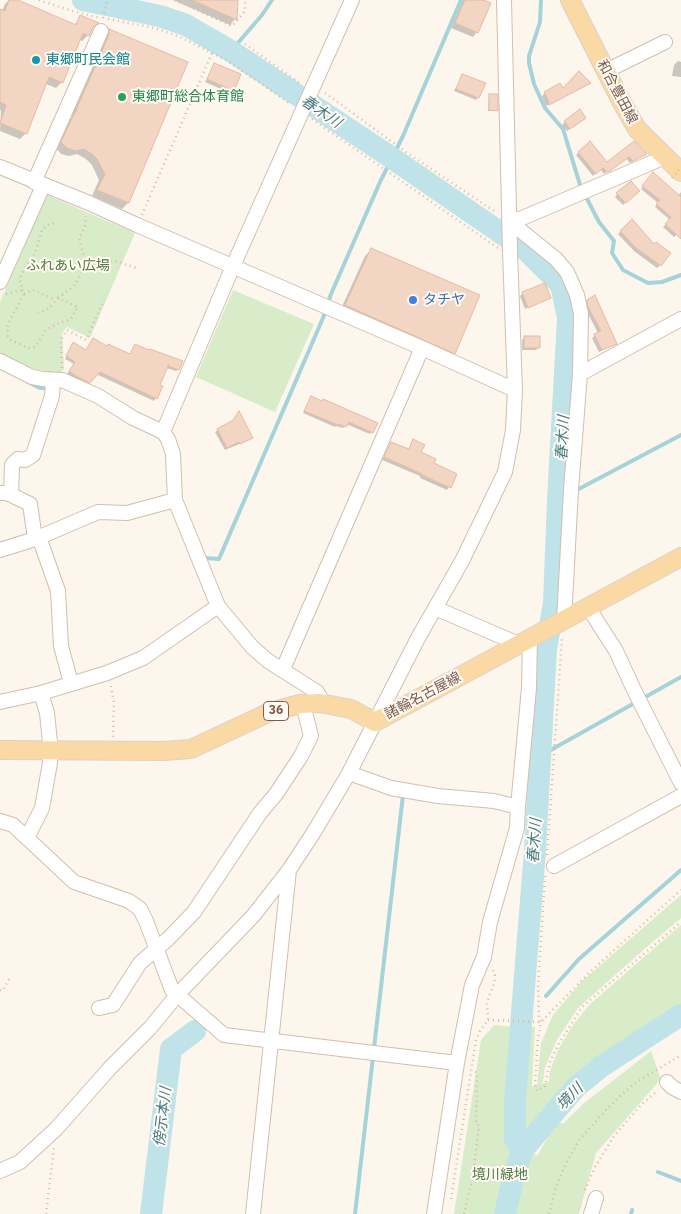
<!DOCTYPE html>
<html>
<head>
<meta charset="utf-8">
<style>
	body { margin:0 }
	canvas { display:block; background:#fdf6ec }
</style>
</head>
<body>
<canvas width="681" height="1214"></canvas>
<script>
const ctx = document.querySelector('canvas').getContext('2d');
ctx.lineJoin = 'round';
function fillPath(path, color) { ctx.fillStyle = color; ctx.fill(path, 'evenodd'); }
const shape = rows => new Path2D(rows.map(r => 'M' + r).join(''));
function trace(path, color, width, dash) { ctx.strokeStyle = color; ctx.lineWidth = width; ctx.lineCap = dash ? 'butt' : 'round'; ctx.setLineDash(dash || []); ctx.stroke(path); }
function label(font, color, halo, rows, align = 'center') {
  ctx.font = font + ' "IBM Plex Sans","Noto Sans JP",sans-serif'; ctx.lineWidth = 4; ctx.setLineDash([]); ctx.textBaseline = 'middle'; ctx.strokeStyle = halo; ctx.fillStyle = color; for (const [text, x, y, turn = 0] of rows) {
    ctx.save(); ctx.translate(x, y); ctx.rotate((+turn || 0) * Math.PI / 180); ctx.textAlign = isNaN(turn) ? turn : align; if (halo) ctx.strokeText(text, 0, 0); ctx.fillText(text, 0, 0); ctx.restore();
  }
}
fillPath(shape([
	[47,195,135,233,90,338,67,327,62,333,64,369,56,378,0,354,0,302],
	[233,290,314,324,275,412,196,377],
	[681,895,681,918,641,952,578,1008,557,1040,545,1067,543,1082,538,1084,549,1082,550,1070,559,1048,573,1025,589,1005,681,925,681,1005,596,1060,548,1108,539,1124,530,1134,518,1130,524,1027,535,1027,532,1086,537,1085,541,1043,553,1015,582,981],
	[494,1025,514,1027,508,1131,537,1156,556,1123,564,1123,583,1104,651,1051,661,1079,596,1153,579,1214,454,1214,481,1040]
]), '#d8ecc9');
fillPath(shape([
	[9,0,15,0,74,25,81,17,91,28,88,35,82,41,79,40,62,82,56,88,46,84,26,133,20,139,0,131,1,110,0,110,0,10,2,11,5,4],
	[173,0,237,0,235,19,230,25],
	[463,0,480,0,477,32,473,37,451,28],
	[110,31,187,63,128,203,122,209,92,196,99,180,92,165,86,159,77,154,69,156,61,154,56,148,68,121,73,117,71,116,104,36],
	[678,61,681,62,681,77,672,76,674,65],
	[215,64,233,90,230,93,205,82],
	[463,75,478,97,476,100,454,91],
	[589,83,546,106,542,96,545,93],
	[489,95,497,110,496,111,488,111],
	[582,121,567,131,562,125,565,122],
	[634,142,645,154,630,163,626,158,604,174,600,169,593,176,576,155,590,143,607,164],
	[654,174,678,196,681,192,681,230,674,237,663,227,670,220,655,207,658,203,641,189],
	[638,191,623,205,615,197,617,194],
	[632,221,660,265,657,268,634,251,618,234],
	[371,250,454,353,449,359,340,311,365,256],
	[523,293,550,297,525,309,520,296],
	[588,301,616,343,599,352,592,338,598,333,586,310,585,303],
	[525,337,539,347,536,350,522,350,522,340],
	[73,344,86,351,107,347,130,355,135,346,178,369,176,371,166,368,158,385,156,398,154,401,96,374,86,384,73,379,67,374,74,364,65,359],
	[311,397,372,432,370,434,346,424,343,428,336,426,335,427,303,413],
	[218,430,249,440,225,450,215,432],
	[413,441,420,453,432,464,456,474,447,490,420,478,420,476,382,460,391,443,408,450]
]), '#0003');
trace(shape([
	[541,0,540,22,529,56,529,63,534,84,545,108,563,129,581,188],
	[231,51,262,15,272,0],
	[585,195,599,222,614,241,612,253,623,270,648,283,662,282,681,275],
	[28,382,40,388,49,388],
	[575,491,681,435],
	[558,500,567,495],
	[204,558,219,559,323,318,331,294,380,182,403,136,461,0],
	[540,756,681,677],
	[546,996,579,959,681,870],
	[658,1172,681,1181],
	[355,1214,403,795],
	[631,1214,632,1210]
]), '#a5d3da', 4);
trace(shape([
	[83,0,160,16,186,25,231,51,392,158,527,251,561,285,568,318,558,500,554,603,546,649,535,851,515,1100,515,1139,522,1151],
	[151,1214,171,1049,195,1031],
	[505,1214,514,1175,522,1151,558,1108,576,1087,602,1066,681,1015]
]), '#bfe3e8', 22);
const building = shape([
	[9,0,18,0,76,25,80,15,99,23,93,27,89,36,83,33,63,83,49,77,27,134,0,123,6,105,0,102,0,9,5,11,9,0],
	[192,0,238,0,237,20,192,0],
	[465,0,484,0,491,3,478,33,455,23,465,0],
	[109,29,188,62,129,203,97,190,105,174,97,159,92,154,84,149,75,151,67,148,61,142,74,114,77,110,76,110,109,35,109,29],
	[214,63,241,74,234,91,207,79,214,63],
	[579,71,591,83,549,105,548,103,549,102,544,92,560,83,563,88,579,71],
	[462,74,486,83,479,98,456,89,462,74],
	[489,94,498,94,498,111,489,110,489,94],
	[580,109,586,118,570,129,564,121,580,109],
	[590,141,607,162,634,141,647,154,633,161,629,157,610,171,607,172,603,168,596,174,578,152,590,141],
	[653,172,681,197,681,239,665,224,671,217,656,204,660,200,642,186,653,172],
	[631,181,640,191,626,203,616,193,631,181],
	[632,219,654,244,656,242,671,253,661,266,636,248,620,231,632,219],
	[371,248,480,295,455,354,345,305,371,248],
	[545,283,551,298,528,308,522,292,545,283],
	[595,295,617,344,602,350,594,334,601,331,588,307,587,300,595,295],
	[524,336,540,336,540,348,524,348,524,336],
	[93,338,107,346,108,344,130,354,135,344,149,350,150,349,183,361,179,370,168,366,169,364,160,385,163,386,157,399,100,372,90,383,76,376,69,371,75,362,66,356,73,342,86,350,93,338],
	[311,396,322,401,323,399,378,423,373,433,349,422,346,427,339,424,338,425,304,411,311,396],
	[239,411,253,438,240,444,239,442,227,448,217,429,233,420,239,411],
	[413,439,425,445,421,452,436,459,434,463,457,474,451,488,422,475,422,474,384,457,391,442,409,449,413,439]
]);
fillPath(building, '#f3d5c3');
trace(building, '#e6bba3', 1);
const minor = shape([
	[606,71,665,42],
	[0,167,89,203,137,225,422,348,515,390],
	[34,182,101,31],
	[509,219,520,219,665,157],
	[520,230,556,259,567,272,577,295,581,314,580,374,571,490,564,621],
	[0,282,43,186],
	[0,361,32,377,43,379,62,380,98,396,133,418,163,432,168,439,173,454,175,500,218,606,252,647,268,661,317,692,320,697,320,703],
	[580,374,681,319],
	[163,432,233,266,352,0],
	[0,493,7,493,30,504,35,539],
	[11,495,12,465,18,459,25,460,33,455,52,396,53,380],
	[39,537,58,591,61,646,71,683],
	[0,550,35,539,98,512,127,513,175,500],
	[588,607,616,651,635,692,681,783],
	[435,608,514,642,517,646],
	[283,669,422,348],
	[0,702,41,693,107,673,143,658,218,606],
	[349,773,391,788,438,796,494,801,518,807],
	[0,821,13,825,74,882,129,901,140,909,146,921,172,990,224,1035,457,1063],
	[27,838,42,808,50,763,50,742,47,713,41,693],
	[554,866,681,796],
	[99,1008,113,1005,140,963,168,939,194,912,260,813,276,794,301,756,311,736,303,704],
	[667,1082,672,1087,681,1092],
	[0,1171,20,1162,56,1129,110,1068,150,1028,178,994,253,916,289,870,314,832,349,773,418,638,462,561,505,472,513,430,515,390,510,251,504,0],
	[253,1214,289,870],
	[434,1214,457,1063,472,985,484,957,490,922,517,828,518,807,529,688,530,639],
	[591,1214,596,1198]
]);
const major = shape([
	[570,0,620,99,637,129,681,172],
	[0,750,164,751,191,749,270,712,300,704,320,703,351,709,375,722,681,557]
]);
trace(minor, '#d1beb0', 16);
trace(major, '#dad1cd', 20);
trace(shape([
	[39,0,69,10,100,18],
	[175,0,232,26,245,11,245,0],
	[103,18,107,0],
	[108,19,155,28,180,37,226,60,291,104],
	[245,44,301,84],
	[325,93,406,152,497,213],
	[312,119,498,248],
	[142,215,212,53],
	[86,264,107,260,119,262,139,269],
	[22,290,24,294,8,324,7,329,8,336,11,340,28,348,35,347,46,330,61,322,70,320,78,307,58,298,49,308,38,313],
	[6,294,22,290,20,280,21,275,35,253,42,230,49,224,56,223],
	[24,294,33,290,56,300],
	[58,298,75,285,86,264,79,239,85,226,86,216],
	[62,368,61,339,67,330,86,340,104,300],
	[111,686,114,703,113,737],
	[547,855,562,639],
	[545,876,538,986,539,1018,541,1022,538,1038,535,1084,537,1091,545,1086,550,1062,558,1045,582,1007,681,922],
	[0,990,2,991,10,978],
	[488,1020,541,1022,591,971,681,890],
	[585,1190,595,1167,614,1136,641,1105,658,1090],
	[451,1199,476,1040,480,1031,488,1020,487,1002,494,984,495,975,493,970],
	[46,1214,54,1148],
	[464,1214,473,1175,479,1126,476,1123,477,1073,472,1070],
	[549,1214,555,1190,566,1163,580,1139,605,1111,622,1094,637,1082,681,1055]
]), '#d9b8a5', 2.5, [1, 4]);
trace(minor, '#fff', 14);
trace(major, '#fbd9a5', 18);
trace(shape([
	[672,178,681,167]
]), '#d9b8a5', 2.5, [1, 4]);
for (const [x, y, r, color] of [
	[36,60,5,"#0f9aa8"],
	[122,97,5,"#2e9e5b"],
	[413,300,5,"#3f7fe0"]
]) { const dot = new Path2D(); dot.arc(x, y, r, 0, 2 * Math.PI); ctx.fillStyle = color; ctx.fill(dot); trace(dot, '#fffaf3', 2); }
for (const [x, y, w] of [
	[276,711,25]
]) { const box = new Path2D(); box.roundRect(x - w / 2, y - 9.5, w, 19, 4); ctx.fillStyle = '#fffaf3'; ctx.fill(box); trace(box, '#7a5c4d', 1); }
label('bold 12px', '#7a5c4d', null, [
	["36",276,711]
]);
label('14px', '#0d838f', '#fffaf3', [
	["東郷町民会館",46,60]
], 'left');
label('14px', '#7a5c4d', '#fffaf3', [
	["和合豊田線",617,92,62],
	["諸輪名古屋線",423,696,-28]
]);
label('14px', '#27864d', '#fffaf3', [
	["東郷町総合体育館",132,97]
], 'left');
label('14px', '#537a41', '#fffaf3', [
	["ふれあい広場",68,266],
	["境川緑地",500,1175]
]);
label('14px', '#366cbe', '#fffaf3', [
	["タチヤ",423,300]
], 'left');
label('italic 15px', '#437c86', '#fffaf3', [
	["春木川",321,112,34],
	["春木川",563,438,-87],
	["春木川",535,841,-86],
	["境川",570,1097,-45],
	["傍示本川",163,1117,-83]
]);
</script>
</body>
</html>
